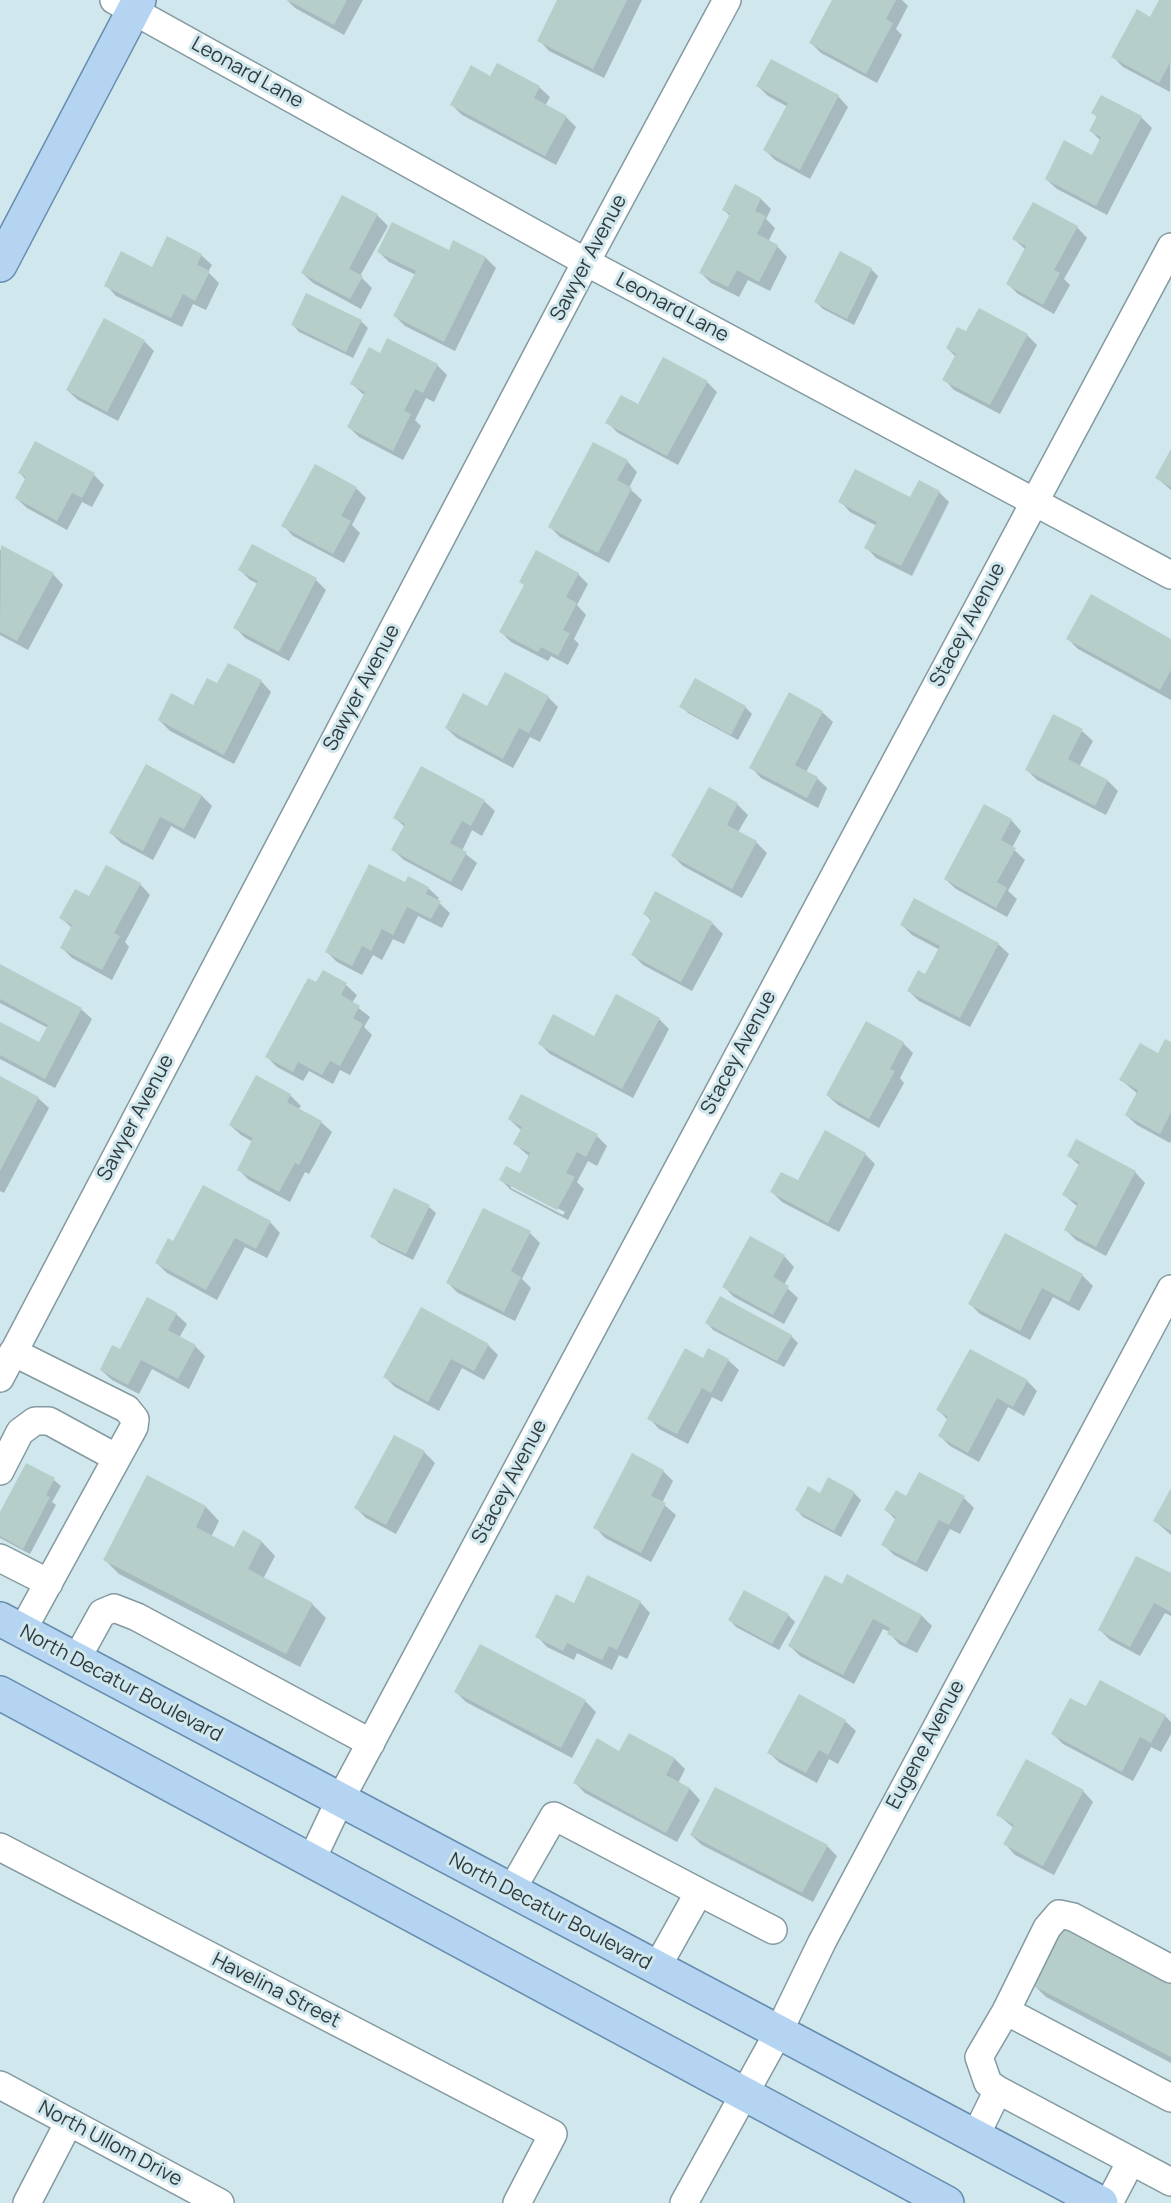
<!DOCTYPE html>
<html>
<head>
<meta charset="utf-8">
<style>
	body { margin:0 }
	canvas { display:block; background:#cfe7ed }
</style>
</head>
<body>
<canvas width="1171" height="2203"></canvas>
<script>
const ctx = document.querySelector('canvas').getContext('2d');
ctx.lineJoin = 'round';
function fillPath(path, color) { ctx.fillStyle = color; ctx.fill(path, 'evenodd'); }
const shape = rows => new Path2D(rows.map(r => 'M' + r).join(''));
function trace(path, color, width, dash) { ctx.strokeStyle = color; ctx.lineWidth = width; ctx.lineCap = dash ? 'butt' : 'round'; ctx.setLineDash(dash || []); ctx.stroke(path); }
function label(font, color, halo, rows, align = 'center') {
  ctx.font = font + ' Manrope,sans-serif'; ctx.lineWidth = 6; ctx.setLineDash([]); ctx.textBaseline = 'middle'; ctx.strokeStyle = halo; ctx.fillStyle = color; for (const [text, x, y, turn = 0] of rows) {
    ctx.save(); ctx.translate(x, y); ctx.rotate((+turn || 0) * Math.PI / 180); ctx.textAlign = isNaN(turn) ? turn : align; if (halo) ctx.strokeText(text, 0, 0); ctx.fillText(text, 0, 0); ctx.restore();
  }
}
fillPath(shape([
	[287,0,363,0,344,35,295,8],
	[559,0,642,0,604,78,549,51,539,40],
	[833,0,902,0,908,6,896,29,902,35,877,83,821,53,811,43],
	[1161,0,1171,1,1170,92,1123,67,1113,57,1151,19],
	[491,78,539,87,550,97,545,106,566,117,576,127,556,165,462,115,452,105],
	[758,86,838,96,848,107,810,179,775,160,765,150,788,107,768,96],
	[1101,97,1142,118,1152,128,1107,215,1057,189,1046,179,1093,157,1101,141,1091,131,1098,118,1093,113],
	[736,186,761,199,771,209,766,219,775,228,768,242,777,246,787,257,770,291,748,280,739,297,711,283,701,273,730,216,724,210],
	[377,215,388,226,360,276,372,288,361,309,313,283,302,273],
	[1077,227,1087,238,1064,279,1070,285,1054,314,1018,294,1008,284,1026,250,1014,239],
	[454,242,486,258,496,268,455,351,405,326,395,316,416,275,389,262,379,252,449,252],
	[201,255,212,265,208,272,219,283,206,310,193,304,182,327,116,296,106,285,152,269],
	[871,269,878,276,854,325,823,309,816,302],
	[361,321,368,328,353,358,299,332,293,325],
	[966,333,1027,335,1037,345,1000,414,954,390,944,379,956,357,947,348],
	[144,341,154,351,118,421,78,400,67,390],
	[380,355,437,365,447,375,434,402,426,398,415,420,421,426,403,460,359,437,349,427,365,396,352,384],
	[707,382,717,392,678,465,618,433,607,422,638,406],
	[1171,453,1171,490,1157,478],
	[627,461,637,472,629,488,642,500,609,563,560,537,550,527],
	[20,473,94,475,104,485,92,507,82,502,67,530,27,508,16,498,26,480],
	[356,488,366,498,352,525,360,533,344,563,293,536,283,525],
	[939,492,949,502,912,576,876,558,866,547,877,526,850,512,840,501,911,499],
	[2,547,53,574,63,585,28,650,0,635,0,551],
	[240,570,316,580,326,590,289,661,245,638,235,627,258,584,250,580],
	[578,574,588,584,577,605,586,615,574,639,579,644,568,665,551,656,548,661,511,642,501,632],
	[1068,639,1171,640,1171,700,1078,649],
	[261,681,271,692,234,764,170,731,159,720],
	[548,697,558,707,540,742,530,737,513,768,457,738,446,728,488,708],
	[681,706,745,707,752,714,738,740,688,713],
	[822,712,833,722,806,772,817,778,827,788,818,808,761,778,751,767],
	[1082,731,1093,741,1079,767,1108,781,1118,791,1106,815,1037,780,1027,770],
	[146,766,202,796,212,806,195,839,171,826,153,860,121,843,111,833],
	[709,789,737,804,748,815,738,832,756,842,767,853,742,898,683,866,673,856],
	[484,801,495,811,482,836,472,830,462,851,477,863,462,891,404,860,393,850,405,827,395,818],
	[1011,820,1021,831,1012,848,1025,860,1008,891,1017,899,1007,917,956,889,945,879],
	[140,884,150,895,125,942,129,947,112,980,72,958,62,948,72,928,61,918,90,898],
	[405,884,428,888,439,898,437,901,450,913,442,928,418,916,404,944,393,939,382,960,373,955,362,975,337,962,327,952],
	[656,893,712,923,723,934,692,991,643,965,633,955,651,921,645,914],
	[902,925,998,944,1009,954,970,1027,919,1001,909,991,926,976,940,950,912,935],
	[0,966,81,1009,92,1019,55,1088,0,1059,0,1024,40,1044,48,1028,0,1003],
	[323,972,346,985,357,995,352,1003,370,1017,364,1027,372,1035,350,1075,340,1070,333,1084,309,1071,303,1081,277,1067,267,1057],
	[659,1019,669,1029,633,1098,550,1054,539,1043,595,1038],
	[903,1043,913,1053,900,1078,904,1083,879,1128,838,1105,827,1095],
	[1171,1044,1171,1141,1170,1143,1137,1125,1126,1115,1138,1094,1121,1080,1158,1055],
	[256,1077,290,1095,301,1106,298,1110,321,1122,332,1132,309,1174,305,1172,290,1202,249,1180,239,1170,253,1142,241,1135,230,1125],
	[0,1078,38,1098,49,1108,4,1193,0,1191],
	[509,1119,597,1136,607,1146,597,1166,588,1161,577,1182,584,1189,568,1220,511,1190,501,1180,520,1175,530,1157,515,1144,521,1130],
	[511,1185,565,1212,563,1215,511,1188],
	[865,1154,875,1164,839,1232,782,1202,772,1192],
	[1069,1156,1135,1172,1145,1183,1106,1256,1076,1240,1066,1230,1078,1207,1064,1195,1080,1166],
	[429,1207,436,1213,413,1260,379,1243,372,1236],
	[270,1222,280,1233,267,1258,245,1247,217,1300,167,1273,157,1263,173,1243],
	[530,1233,540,1243,522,1279,531,1288,515,1321,458,1293,448,1283],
	[1006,1235,1082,1275,1093,1286,1079,1311,1053,1297,1030,1340,980,1314,970,1304],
	[784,1256,794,1267,784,1285,798,1298,784,1324,734,1297,724,1287],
	[176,1314,187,1324,179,1338,195,1346,205,1356,189,1389,152,1369,139,1394,112,1380,101,1370,120,1351],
	[707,1323,791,1336,798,1343,784,1367,713,1330],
	[488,1345,498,1355,484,1380,462,1368,439,1411,395,1387,385,1377],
	[703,1360,728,1360,739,1370,722,1402,712,1397,688,1444,659,1429,649,1418],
	[1027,1381,1037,1391,1024,1416,1008,1407,979,1462,950,1446,940,1436,948,1420,938,1410],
	[395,1437,424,1452,435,1463,396,1534,366,1518,356,1508],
	[663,1471,673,1481,662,1503,676,1515,651,1562,605,1538,595,1527],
	[828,1479,854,1493,861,1500,841,1537,803,1517,797,1510,820,1495],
	[54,1480,61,1486,52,1502,56,1505,30,1554,0,1538,0,1516],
	[1171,1492,1171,1535,1155,1521],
	[907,1498,964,1498,974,1508,960,1534,950,1529,927,1572,894,1555,883,1544,896,1520,886,1510],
	[206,1507,219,1521,211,1537,235,1549,262,1542,275,1556,263,1579,312,1604,326,1618,300,1667,119,1574,105,1560],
	[1171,1575,1171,1616,1165,1613,1140,1656,1110,1640,1100,1630],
	[843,1586,922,1616,932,1626,917,1653,899,1644,889,1633,890,1632,883,1629,854,1684,800,1656,790,1646],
	[640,1602,650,1613,627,1659,619,1655,612,1670,577,1653,574,1660,547,1647,537,1636,574,1605],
	[788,1615,795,1622,779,1650,736,1627,730,1620],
	[480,1646,586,1702,596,1712,572,1758,466,1702,456,1692],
	[799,1696,845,1721,856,1731,838,1764,829,1759,817,1783,780,1763,769,1753],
	[1086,1709,1165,1716,1171,1722,1171,1734,1161,1752,1151,1747,1133,1781,1063,1744,1053,1734],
	[629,1735,675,1759,685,1769,678,1783,690,1789,700,1800,677,1842,585,1793,575,1783,620,1753],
	[1083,1791,1093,1802,1054,1875,1015,1855,1005,1844,1014,1828,998,1815],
	[691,1835,827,1846,837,1856,813,1902,702,1845],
	[1032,1983,1171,1983,1171,2063,1046,1997]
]), '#0003');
fillPath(shape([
	[287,0,347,0,334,25],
	[557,0,627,0,593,69,537,41],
	[832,0,896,0,886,19,893,23,866,74,809,43],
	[1159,0,1171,0,1171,61,1159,83,1111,57,1137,9,1150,17],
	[771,59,839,95,800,170,763,150,788,103,756,86],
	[497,63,540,86,534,98,567,116,545,156,450,105,471,65,490,76],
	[1101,95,1142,116,1096,206,1045,179,1064,140,1092,155,1101,137,1089,131,1097,116,1091,113],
	[735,184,761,198,755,211,766,216,757,234,778,245,759,282,737,270,728,287,699,273,730,214,722,210],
	[342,195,378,214,349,269,363,276,350,299,301,273],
	[1033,202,1078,226,1054,270,1060,273,1043,305,1006,284,1026,246,1012,239],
	[392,222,449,250,453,240,486,257,444,342,393,316,416,271,377,252],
	[167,236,202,254,197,265,210,271,195,301,183,294,171,318,104,286,121,251,152,267],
	[840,251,872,268,847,319,814,302],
	[306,293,362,320,346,352,291,325],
	[979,308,1028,334,990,405,942,380,956,354,946,348,957,327,966,331],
	[104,318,145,340,107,412,66,390],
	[387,338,438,364,423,393,415,389,404,411,411,414,393,451,347,427,365,392,350,384,369,347,380,353],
	[663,357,708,381,667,456,605,423,621,395,638,404],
	[35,441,95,473,82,498,72,493,57,521,15,498,26,477,18,473],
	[593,442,628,460,617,480,632,488,598,553,548,527],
	[1171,449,1171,487,1155,478],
	[315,464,357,487,341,516,351,521,333,554,281,526],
	[855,469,910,497,919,480,940,491,901,566,864,548,877,522,838,502],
	[252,544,317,578,279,652,233,628,258,581,238,570],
	[1,545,54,573,17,641,0,632],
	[536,550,579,573,566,597,577,603,563,630,570,633,558,656,541,647,538,652,499,632,524,585,519,582],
	[1091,594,1171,639,1171,670,1160,690,1066,639],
	[228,663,262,680,224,755,158,720,171,693,193,705,207,678,217,683],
	[505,672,549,696,529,733,519,728,503,759,445,728,463,693,487,706],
	[695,678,746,706,731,735,679,707],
	[789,692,823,711,795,765,818,777,807,798,749,768],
	[1053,714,1083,729,1068,759,1108,780,1095,806,1025,770],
	[146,764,202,795,184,829,160,817,143,851,109,833],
	[421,766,485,800,471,826,462,821,450,843,467,852,451,882,391,850,405,824,393,818],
	[709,787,738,803,727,825,757,841,732,889,671,856],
	[984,804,1012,819,1001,840,1016,848,997,882,1007,888,996,908,944,879],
	[369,864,405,882,408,876,429,887,426,894,441,901,431,919,407,907,393,935,382,929,371,951,362,946,352,966,325,952],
	[106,865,141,883,114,933,120,936,102,970,60,948,72,925,59,918,75,889,89,896],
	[655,891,713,922,681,982,631,955,651,919,643,914],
	[914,898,999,943,960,1018,907,991,918,970,925,974,940,946,900,925],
	[0,964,82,1008,45,1079,0,1055,0,1022,39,1042,48,1025,0,999],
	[323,970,347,983,341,995,360,1006,353,1018,363,1024,340,1066,330,1061,322,1075,298,1062,293,1072,265,1057,308,978,316,982],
	[616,994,660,1018,622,1089,538,1044,553,1014,594,1036],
	[866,1021,904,1042,890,1069,895,1071,869,1119,826,1095],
	[1165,1039,1171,1042,1171,1112,1160,1134,1125,1115,1138,1090,1119,1080,1140,1043,1158,1053],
	[256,1075,291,1094,287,1102,322,1121,299,1165,295,1163,279,1192,237,1170,253,1138,229,1125],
	[0,1076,39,1097,0,1171],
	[521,1094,598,1134,586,1157,577,1152,566,1173,575,1177,557,1210,499,1180,506,1166,520,1173,530,1153,513,1144,522,1127,508,1119],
	[825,1130,866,1153,828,1223,770,1192,781,1172,798,1180],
	[1076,1139,1136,1171,1096,1247,1064,1230,1078,1203,1062,1195,1080,1162,1067,1156],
	[203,1185,271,1221,256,1249,235,1238,206,1290,155,1263,168,1238,173,1241],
	[394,1188,430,1205,406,1254,370,1237],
	[483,1208,531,1231,511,1271,521,1277,504,1312,446,1283],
	[1005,1233,1083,1274,1069,1302,1042,1288,1020,1331,968,1304],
	[750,1236,785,1255,773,1277,789,1286,773,1315,722,1287],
	[720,1296,792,1335,777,1361,705,1323],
	[147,1297,177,1313,168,1330,196,1345,178,1379,141,1360,128,1385,100,1370,112,1345,120,1349],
	[421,1307,489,1344,474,1371,451,1359,428,1402,383,1377],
	[685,1348,703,1358,708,1348,729,1359,711,1393,702,1388,677,1434,647,1419],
	[970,1349,1028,1380,1013,1407,997,1398,968,1453,938,1436,948,1417,936,1410],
	[394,1435,425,1451,386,1525,354,1508],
	[632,1453,664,1470,651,1496,666,1503,641,1553,593,1528],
	[26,1463,55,1478,46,1495,50,1497,23,1549,0,1536,0,1512],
	[919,1472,965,1496,949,1525,939,1520,916,1563,881,1545,896,1517,884,1510,896,1490,906,1496],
	[147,1475,206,1506,196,1527,234,1547,243,1530,262,1541,248,1569,313,1603,286,1654,103,1560],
	[828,1477,855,1492,834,1531,795,1510,808,1486,820,1493],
	[1171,1488,1171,1531,1153,1521],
	[1136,1556,1171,1573,1171,1612,1154,1603,1130,1647,1098,1630],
	[847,1574,922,1615,906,1644,887,1634,890,1628,873,1619,843,1675,788,1646,825,1575,842,1584],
	[587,1575,641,1601,617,1650,609,1646,602,1660,567,1643,563,1651,535,1637,556,1594,574,1603],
	[744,1590,789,1614,772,1644,728,1620],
	[480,1644,586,1700,561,1748,454,1692],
	[1100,1680,1166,1715,1151,1743,1140,1737,1122,1772,1051,1734,1070,1698,1086,1706],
	[799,1694,846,1720,828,1755,819,1750,806,1773,767,1753],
	[629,1733,675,1758,666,1775,690,1788,666,1833,573,1783,597,1738,619,1751],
	[1026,1759,1084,1790,1043,1866,1003,1844,1014,1825,996,1815],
	[715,1787,828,1845,802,1893,690,1835],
	[1062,1924,1171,1982,1171,2057,1030,1984]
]), '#b6ceca');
const minor = shape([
	[114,0,586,262,1171,575],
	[13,1352,127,1409,135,1419,134,1427,22,1631],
	[0,1378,586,262,727,0],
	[0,1471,20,1432,35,1421,49,1421,117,1458],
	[0,1558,49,1583],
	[76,1660,102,1613,114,1608,137,1617,371,1743],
	[0,1847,553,2134,517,2203],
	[311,1861,340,1800,1171,247],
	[511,1891,554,1816,699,1892],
	[656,1969,699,1892,773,1930],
	[1171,1969,1073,1917,1059,1914,1047,1928,1006,2011,979,2057,988,2083,998,2090,1171,2182],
	[1006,2011,1171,2098],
	[0,2085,220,2203],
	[975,2137,998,2090],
	[27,2203,69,2122],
	[684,2203,778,2033,822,1942,1171,1289],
	[1109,2203,1131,2161]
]);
const major = shape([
	[0,265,139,0],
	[0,1619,1101,2203],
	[0,1693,947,2203]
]);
trace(minor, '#839aa0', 30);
trace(major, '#668cad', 36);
trace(minor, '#fff', 27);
trace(major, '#b4d4f2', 33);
label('20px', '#313a3d', '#cfe7ed', [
	["Leonard Lane",247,73,29],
	["Sawyer Avenue",589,258,-62],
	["Leonard Lane",672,308,28],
	["Stacey Avenue",968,625,-62],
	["Sawyer Avenue",362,688,-62],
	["Stacey Avenue",739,1053,-62],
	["Sawyer Avenue",136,1118,-62],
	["Stacey Avenue",510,1482,-62],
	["North Decatur Boulevard",121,1684,28],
	["Eugene Avenue",926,1745,-62],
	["North Decatur Boulevard",550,1912,28],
	["Havelina Street",276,1991,27],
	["North Ullom Drive",110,2144,28]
]);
</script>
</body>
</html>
